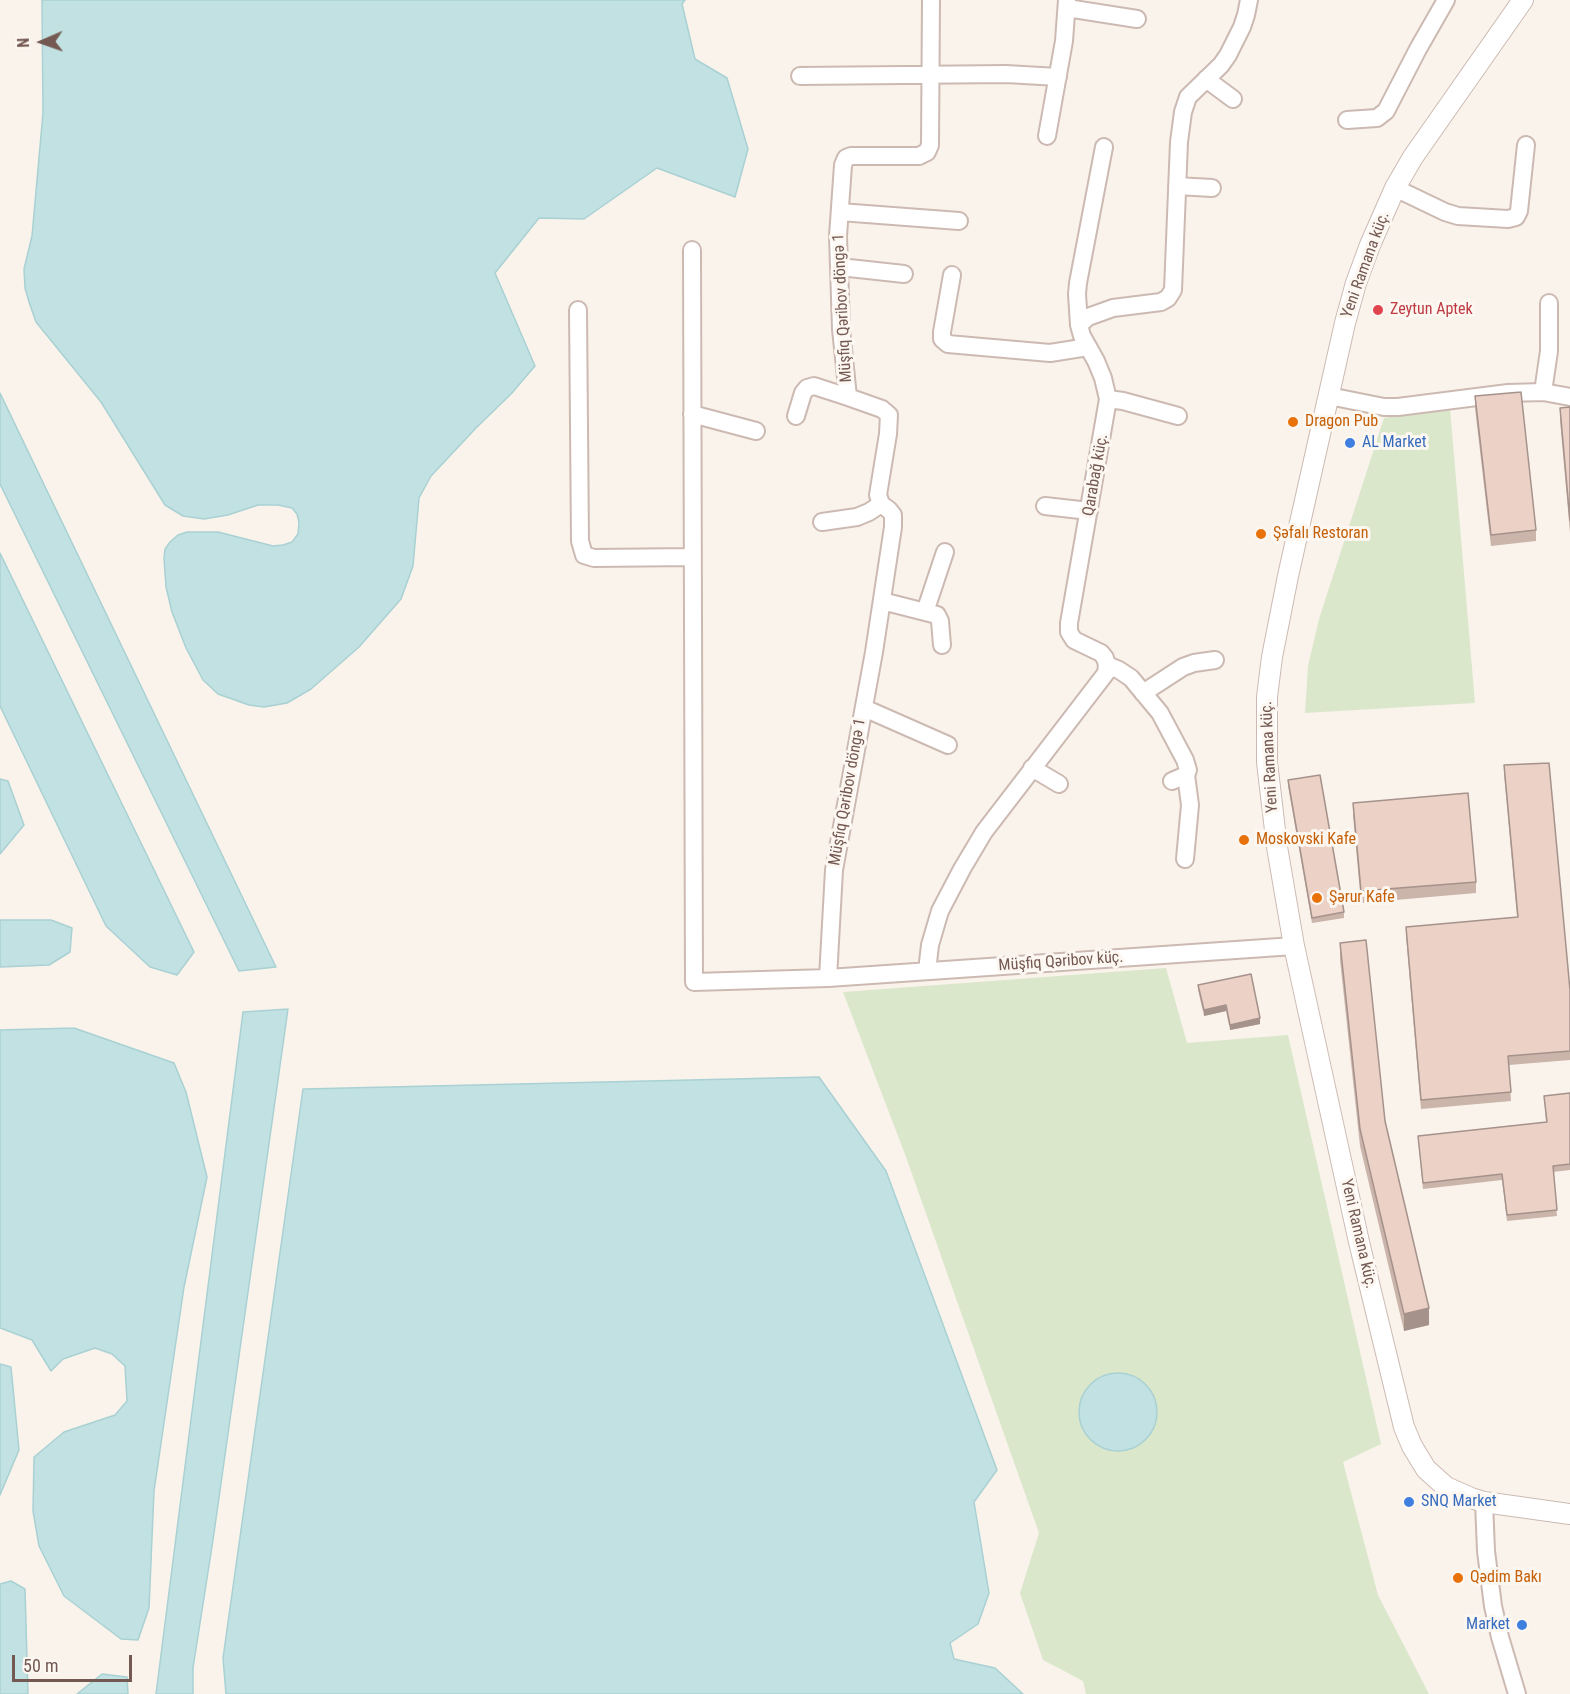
<!DOCTYPE html>
<html>
<head>
<meta charset="utf-8">
<style>
	body { margin:0 }
	#map { position:relative; width:1570px; height:1694px; overflow:hidden; background:#faf3ec; font-family:"Roboto Condensed",sans-serif }
	canvas { display:block }
	.north { position:absolute; left:12px; top:12px; width:60px; height:60px; -webkit-text-stroke:4px #fdf7f2; paint-order:stroke; rotate:268deg; font-size:16px; font-weight:700; line-height:24px; text-align:center; color:#735951 }
	.north::after { content:''; display:block; margin:auto; width:21px; height:27px; background:#735951; clip-path:polygon(50% 0,100% 100%,50% 72%,0 100%) }
	.scale { position:absolute; left:12px; top:1655px; width:120px; height:27px; box-sizing:border-box; border:3px solid #735951; border-top:0; padding-left:8px; font-size:18px; line-height:21px; white-space:nowrap; color:#735951; -webkit-text-stroke:4px #fdf7f2; paint-order:stroke }
</style>
</head>
<body>
<div id="map">
<canvas width="1570" height="1694"></canvas>
<div class="north">N</div>
<div class="scale">50 m</div>
</div>
<script>
const ctx = document.querySelector('canvas').getContext('2d');
ctx.lineJoin = 'round';
function fillPath(path, color) { ctx.fillStyle = color; ctx.fill(path, 'evenodd'); }
const shape = rows => new Path2D(rows.map(r => 'M' + r).join(''));
function trace(path, color, width, dash) { ctx.strokeStyle = color; ctx.lineWidth = width; ctx.lineCap = dash ? 'butt' : 'round'; ctx.setLineDash(dash || []); ctx.stroke(path); }
function label(font, color, halo, rows, align = 'center') {
  ctx.font = font + ' "Roboto Condensed",sans-serif'; ctx.lineWidth = 6; ctx.setLineDash([]); ctx.textBaseline = 'middle'; ctx.strokeStyle = halo; ctx.fillStyle = color; for (const [text, x, y, turn = 0] of rows) {
    ctx.save(); ctx.translate(x, y); ctx.rotate((+turn || 0) * Math.PI / 180); ctx.textAlign = isNaN(turn) ? turn : align; if (halo) ctx.strokeText(text, 0, 0); ctx.fillText(text, 0, 0); ctx.restore();
  }
}
fillPath(shape([
	[1450,408,1475,703,1305,713,1308,666,1319,619,1384,418],
	[1166,968,1187,1043,1288,1035,1381,1444,1343,1462,1378,1595,1429,1694,1086,1694,1083,1681,1043,1660,1020,1593,1039,1533,906,1157,843,992]
]), '#dae7cb');
const water = shape([
	[42,0,685,0,682,4,695,59,727,78,748,149,735,197,657,168,584,219,539,218,495,273,535,366,511,394,476,428,431,476,419,498,413,566,401,599,359,647,311,689,287,703,264,707,249,705,218,694,203,680,186,648,172,612,166,587,164,558,165,549,170,542,178,535,187,532,218,532,273,546,283,545,292,542,298,534,299,522,297,514,292,508,278,505,258,505,228,515,204,519,183,516,165,505,101,402,36,322,29,302,25,288,24,269,32,236,43,113,42,0],
	[0,393,276,967,239,971,0,484,0,393],
	[0,553,194,952,177,975,150,967,106,926,0,706,0,553],
	[0,779,8,781,24,825,0,854,0,779],
	[0,920,51,920,72,928,70,952,49,965,0,967,0,920],
	[288,1009,213,1540,193,1668,193,1694,156,1694,243,1012,288,1009],
	[74,1028,174,1063,186,1092,207,1177,184,1287,154,1491,149,1608,138,1640,121,1639,64,1596,39,1546,33,1511,34,1457,64,1432,115,1415,127,1401,125,1366,112,1354,95,1348,63,1359,51,1371,32,1340,0,1328,0,1030,74,1028],
	[819,1077,886,1171,997,1470,974,1502,989,1593,978,1624,950,1643,954,1659,995,1668,1023,1694,226,1694,223,1658,303,1089,819,1077],
	[0,1364,11,1367,19,1450,0,1495,0,1364],
	'1079 1412a39 39 0 1 1 78 0a39 39 0 1 1-78 0Z',
	[11,1581,25,1589,28,1694,0,1694,0,1584,11,1581],
	[102,1674,127,1677,128,1694,77,1694,102,1674]
]);
fillPath(water, '#c2e1e2');
trace(water, '#a9d1d3', 1.5);
const minor = shape([
	[1067,8,1137,19],
	[800,76,1006,74,1058,77],
	[1206,79,1233,99],
	[1347,120,1377,118,1386,111,1418,49,1446,0],
	[1047,136,1064,41,1067,0],
	[1177,186,1212,188],
	[1395,188,1445,212,1458,216,1508,219,1516,217,1519,211,1526,145],
	[840,212,959,221],
	[692,250,694,982,828,978,1294,946],
	[840,267,904,274],
	[952,275,942,332,942,339,948,344,1050,353,1088,347],
	[578,310,580,541,584,555,594,558,693,557],
	[1079,325,1077,294,1078,283,1104,147],
	[1543,392,1549,351,1549,303],
	[1329,396,1384,407,1398,407,1508,393,1543,392,1570,397],
	[1108,399,1123,401,1178,416],
	[692,414,756,431],
	[796,416,803,393,807,388,814,386,848,397],
	[1045,506,1089,511],
	[822,522,857,517,869,512,881,504],
	[882,601,937,615,940,621,942,645],
	[925,612,945,552],
	[1107,665,1119,670,1131,678,1160,713,1185,760,1188,770,1186,775,1172,781],
	[1143,693,1183,667,1194,663,1215,660],
	[864,708,948,745],
	[1032,768,1059,784],
	[1185,859,1190,805,1186,775],
	[927,971,930,945,940,911,962,869,984,832,1106,673,1107,665,1105,658,1101,653,1074,640,1069,632,1069,623,1108,399,1103,378,1096,361,1082,336,1079,325,1088,317,1113,308,1161,302,1168,298,1173,290,1179,142,1183,112,1188,97,1221,65,1228,55,1242,27,1246,15,1249,0],
	[828,978,834,870,874,652,893,527,893,515,889,510,881,504,878,495,888,434,889,415,882,409,848,397,841,329,838,236,843,165,846,158,851,156,919,156,927,152,930,145,931,0],
	[1484,1502,1486,1551,1493,1606,1500,1637,1517,1694]
]);
const tertiary = shape([
	[1523,0,1413,157,1395,188,1370,245,1356,283,1345,323,1288,576,1272,657,1267,697,1267,762,1277,847,1294,946,1359,1242,1404,1427,1412,1446,1426,1469,1446,1487,1471,1498,1484,1502,1570,1514]
]);
trace(minor, '#ccbab2', 20);
trace(tertiary, '#ccbab2', 22);
trace(minor, '#fff', 16);
trace(tertiary, '#fff', 20);
fillPath(shape([
	[1475,396,1536,530,1536,541,1491,546,1475,408],
	[1570,407,1570,533,1560,420,1560,408],
	[1504,765,1570,990,1570,1060,1509,1065,1511,1101,1421,1109,1406,936,1406,927,1517,917,1504,774],
	[1288,780,1344,912,1344,918,1312,923,1288,786],
	[1353,803,1476,882,1476,893,1361,903,1353,815],
	[1340,943,1385,1121,1429,1325,1404,1331,1360,1146,1340,960],
	[1198,985,1260,1024,1230,1030,1226,1011,1204,1016,1198,990],
	[1570,1093,1570,1170,1553,1172,1557,1216,1507,1221,1502,1180,1423,1189,1418,1136,1546,1122,1544,1096]
]), '#cbb4aa');
fillPath(shape([
	[1226,1005,1226,1011,1204,1016,1204,1010],
	[1260,1018,1260,1024,1230,1030,1230,1025],
	[1429,1308,1429,1325,1404,1331,1404,1314]
]), '#a5928b');
const building = shape([
	[1521,392,1536,530,1491,535,1475,396,1521,392],
	[1570,407,1570,521,1560,408,1570,407],
	[1549,763,1570,990,1570,1051,1508,1056,1511,1092,1421,1100,1406,927,1518,917,1504,765,1549,763],
	[1320,775,1344,912,1312,918,1288,780,1320,775],
	[1468,793,1476,882,1361,891,1353,803,1468,793],
	[1366,940,1385,1121,1429,1308,1404,1314,1360,1129,1340,943,1366,940],
	[1251,974,1260,1018,1230,1025,1226,1005,1204,1010,1198,985,1251,974],
	[1570,1093,1570,1164,1553,1166,1557,1210,1507,1215,1502,1174,1423,1183,1418,1136,1547,1122,1544,1096,1570,1093]
]);
fillPath(building, '#ecd1c6');
trace(building, '#a5928b', 1.5);
for (const [x, y, r, color] of [
	[1378,310,6,"#e0444e"],
	[1293,422,6,"#e8710a"],
	[1350,443,6,"#3f7fe0"],
	[1261,534,6,"#e8710a"],
	[1244,840,6,"#e8710a"],
	[1317,898,6,"#e8710a"],
	[1409,1502,6,"#3f7fe0"],
	[1458,1578,6,"#e8710a"],
	[1522,1625,6,"#3f7fe0"]
]) { const dot = new Path2D(); dot.arc(x, y, r, 0, 2 * Math.PI); ctx.fillStyle = color; ctx.fill(dot); trace(dot, '#fdf7f2', 2); }
label('16px', '#735951', '#fdf7f2', [
	["Yeni Ramana küç.",1366,265,-70],
	["Müşfiq Qəribov döngə 1",843,308,-93],
	["Qarabağ küç.",1096,475,-80],
	["Yeni Ramana küç.",1270,757,-93],
	["Müşfiq Qəribov döngə 1",848,792,-80],
	["Müşfiq Qəribov küç.",1061,962,-4],
	["Yeni Ramana küç.",1358,1234,77]
]);
label('16px', '#be3a42', '#fdf7f2', [
	["Zeytun Aptek",1390,310]
], 'left');
label('16px', '#c56008', '#fdf7f2', [
	["Dragon Pub",1305,422],
	["Şəfalı Restoran",1273,534],
	["Moskovski Kafe",1256,840],
	["Şərur Kafe",1329,898],
	["Qədim Bakı",1470,1578]
], 'left');
label('16px', '#366cbe', '#fdf7f2', [
	["AL Market",1362,443],
	["SNQ Market",1421,1502],
	["Market",1510,1625,"right"]
], 'left');
</script>
</body>
</html>
